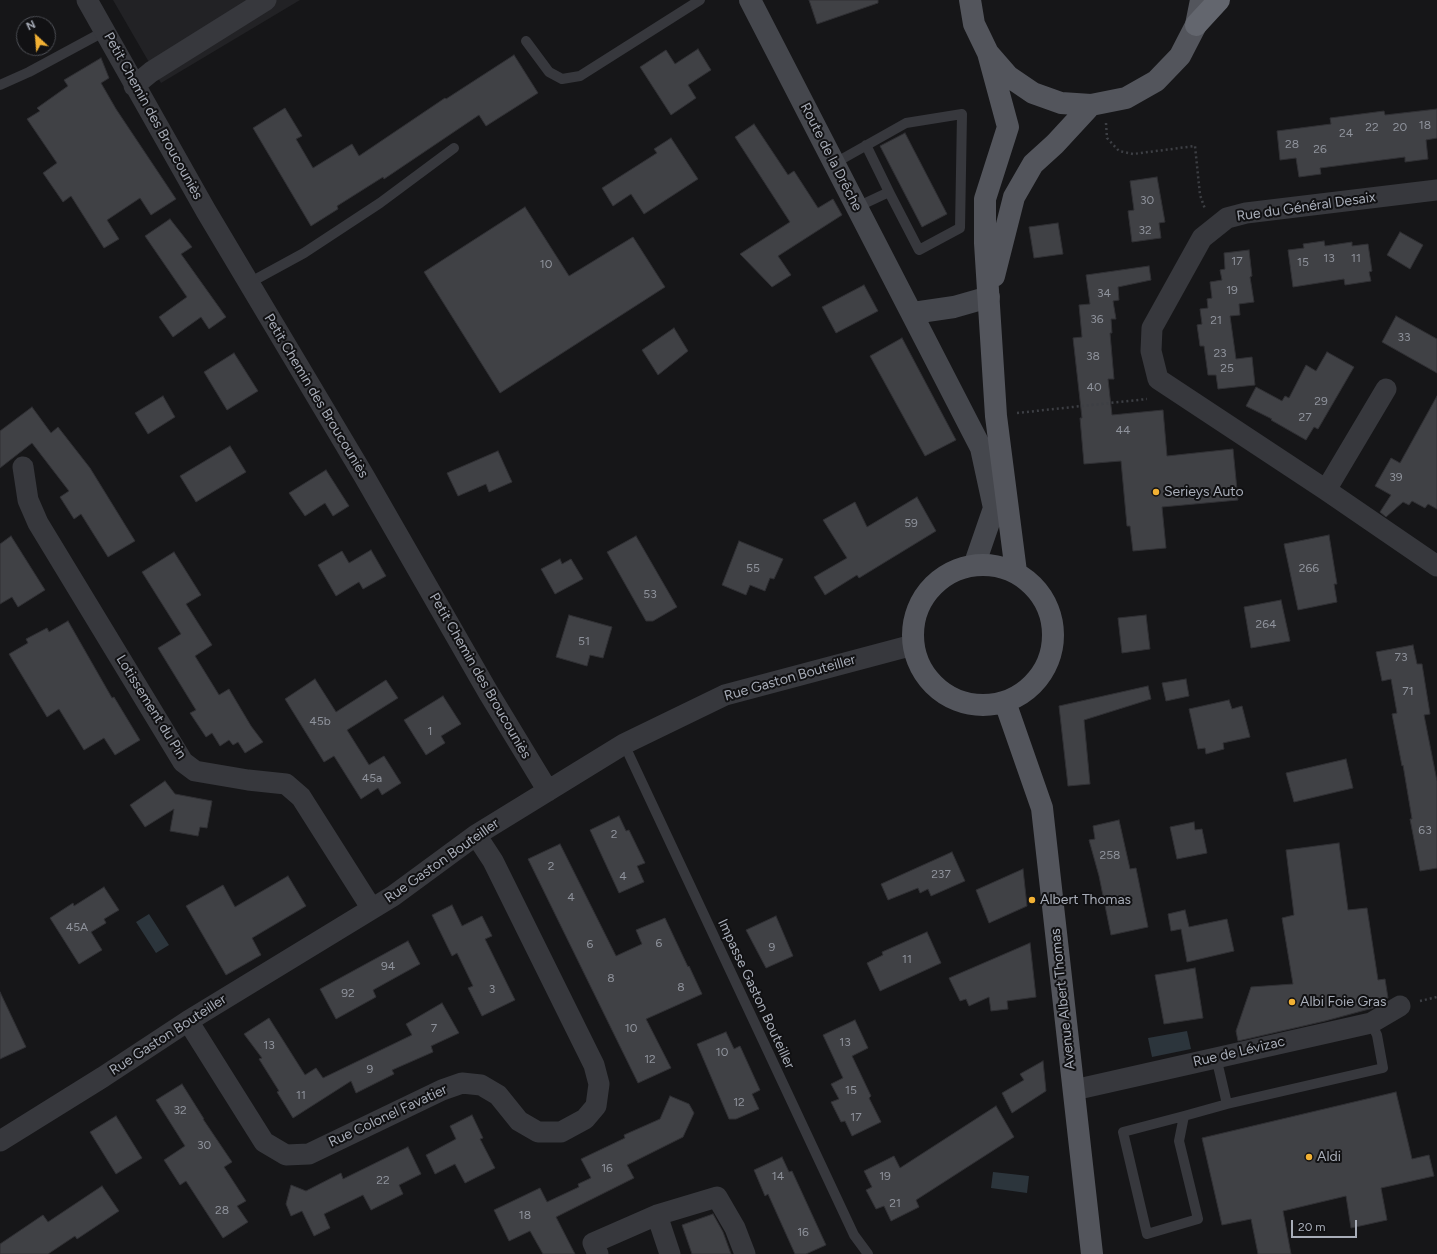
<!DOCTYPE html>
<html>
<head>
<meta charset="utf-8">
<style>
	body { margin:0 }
	#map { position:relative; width:1437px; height:1254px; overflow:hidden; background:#161618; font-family:Figtree,sans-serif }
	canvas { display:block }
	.north { position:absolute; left:16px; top:16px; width:40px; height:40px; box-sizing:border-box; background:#111113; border:1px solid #4d4f55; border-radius:50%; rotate:334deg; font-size:11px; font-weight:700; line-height:16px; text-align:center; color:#a8adb8 }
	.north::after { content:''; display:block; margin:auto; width:14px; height:18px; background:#f2b134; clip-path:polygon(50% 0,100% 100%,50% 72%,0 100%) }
	.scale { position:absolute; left:1291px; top:1220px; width:66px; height:18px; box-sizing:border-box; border:2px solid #a8adb8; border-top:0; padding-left:5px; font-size:12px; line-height:14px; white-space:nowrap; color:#a8adb8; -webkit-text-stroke:3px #111113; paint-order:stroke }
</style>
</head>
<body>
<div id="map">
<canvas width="1437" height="1254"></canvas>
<div class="north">N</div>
<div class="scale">20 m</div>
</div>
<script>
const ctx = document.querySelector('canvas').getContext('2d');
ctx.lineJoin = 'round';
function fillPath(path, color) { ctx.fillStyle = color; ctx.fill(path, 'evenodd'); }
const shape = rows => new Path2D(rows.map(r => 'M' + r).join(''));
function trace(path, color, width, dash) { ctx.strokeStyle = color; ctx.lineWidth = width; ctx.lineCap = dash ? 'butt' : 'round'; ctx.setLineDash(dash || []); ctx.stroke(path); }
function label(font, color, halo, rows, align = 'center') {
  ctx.font = font + ' Figtree,sans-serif'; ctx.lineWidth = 4; ctx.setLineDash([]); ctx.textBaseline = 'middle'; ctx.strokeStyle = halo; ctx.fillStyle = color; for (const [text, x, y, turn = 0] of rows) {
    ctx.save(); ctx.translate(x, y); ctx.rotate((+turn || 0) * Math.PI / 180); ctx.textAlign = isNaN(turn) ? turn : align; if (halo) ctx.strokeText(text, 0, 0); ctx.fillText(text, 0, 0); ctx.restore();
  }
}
fillPath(shape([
	[113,0,300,0,161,83]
]), '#222225');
fillPath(shape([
	[149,914,169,945,156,953,136,922],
	[1187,1031,1191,1049,1152,1057,1148,1038],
	[993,1172,1029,1176,1027,1193,991,1188]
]), '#2c353c');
const building = shape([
	[809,0,878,0,878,3,817,24,809,0],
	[698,49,711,70,688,85,696,98,671,115,640,67,666,50,675,64,698,49],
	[514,55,538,93,486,126,479,115,384,179,383,177,337,206,338,209,311,226,253,128,285,108,302,136,296,139,313,168,352,144,359,156,445,98,446,99,514,55],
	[101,58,109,78,101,83,116,109,176,199,151,215,140,198,107,220,119,239,104,248,71,196,63,202,43,173,57,163,27,119,40,111,37,108,68,86,64,80,101,58],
	[1437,109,1437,138,1426,140,1428,159,1405,162,1405,157,1320,168,1321,174,1299,177,1296,158,1280,160,1277,131,1331,124,1330,118,1384,111,1385,115,1437,109],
	[754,124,788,175,794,171,818,208,833,199,842,215,778,256,791,275,772,287,740,254,790,222,735,137,754,124],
	[905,133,947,214,922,227,880,146,905,133],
	[671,138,698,179,644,214,631,194,613,206,602,188,657,153,654,149,671,138],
	[1157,177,1165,222,1159,223,1161,238,1132,242,1128,211,1134,210,1130,181,1157,177],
	[525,207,569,276,633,237,665,287,500,393,424,272,525,207],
	[170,219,192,247,181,254,226,317,209,329,201,317,173,337,159,317,187,297,145,236,170,219],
	[1058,223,1063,254,1034,258,1029,227,1058,223],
	[1400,232,1423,245,1410,269,1387,255,1400,232],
	[1324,241,1325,246,1352,242,1352,246,1368,244,1372,271,1369,272,1371,281,1345,285,1344,279,1293,287,1288,250,1304,248,1303,244,1324,241],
	[1249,250,1252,276,1250,277,1254,302,1239,304,1240,315,1230,316,1236,359,1252,357,1255,385,1218,389,1216,375,1208,375,1204,346,1200,346,1197,325,1202,324,1200,309,1208,308,1207,299,1212,298,1210,282,1222,280,1220,270,1225,269,1224,253,1249,250],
	[1149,266,1151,280,1118,287,1119,300,1113,301,1116,319,1111,319,1112,333,1110,333,1114,379,1108,379,1112,415,1163,410,1167,456,1233,449,1238,500,1162,507,1166,548,1133,551,1130,526,1127,526,1121,461,1084,464,1080,418,1082,418,1073,338,1082,337,1079,305,1090,304,1086,275,1149,266],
	[864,285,878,311,836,333,822,307,864,285],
	[1396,316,1437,339,1437,373,1382,342,1396,316],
	[674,328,688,351,658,375,642,350,674,328],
	[902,338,956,440,925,456,870,356,902,338],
	[1327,352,1354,367,1318,429,1314,427,1306,440,1271,420,1272,419,1246,406,1256,387,1282,401,1285,396,1289,398,1306,365,1316,371,1327,352],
	[234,353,258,391,227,410,204,372,234,353],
	[163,396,175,417,148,434,135,413,163,396],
	[1437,396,1437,509,1428,504,1425,508,1412,501,1409,505,1403,502,1386,517,1380,512,1391,495,1375,486,1391,458,1400,463,1437,396],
	[32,407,51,433,58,427,90,468,135,541,108,557,81,514,74,519,60,497,69,491,32,443,0,468,0,431,32,407],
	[230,446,246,472,196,502,180,476,230,446],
	[498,451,512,482,489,492,486,484,458,496,447,473,498,451],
	[326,470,349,506,333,516,325,503,305,516,289,493,326,470],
	[917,497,936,531,859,578,857,575,825,595,814,577,847,558,823,520,855,502,867,527,917,497],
	[1329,535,1337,584,1334,584,1337,602,1298,610,1284,544,1329,535],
	[11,536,45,590,18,607,12,597,0,604,0,544,11,536],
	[636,536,677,607,653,621,646,621,607,552,636,536],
	[739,541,783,559,774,579,770,578,765,591,750,585,746,595,722,585,739,541],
	[371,550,386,576,363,589,359,582,336,596,318,565,342,551,349,563,371,550],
	[174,552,201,595,186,604,212,645,195,656,219,695,229,689,251,726,263,742,245,753,238,742,233,745,229,740,220,746,212,733,206,737,190,713,196,710,158,648,181,634,142,572,174,552],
	[560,559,562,564,571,559,583,579,555,594,541,569,560,559],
	[1281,600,1290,641,1251,648,1244,607,1281,600],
	[569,615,612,627,603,658,590,655,587,666,556,657,569,615],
	[1146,615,1150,649,1122,653,1118,618,1146,615],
	[68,621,112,698,114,697,140,740,115,755,104,738,84,750,59,709,47,717,9,654,28,643,26,639,47,628,49,632,68,621],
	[1413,645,1417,664,1422,664,1430,714,1424,715,1437,781,1437,868,1420,871,1410,819,1412,819,1403,765,1402,766,1392,714,1397,713,1391,679,1382,681,1376,652,1413,645],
	[315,679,336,712,386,680,398,698,347,730,369,765,384,756,401,783,382,795,378,788,361,799,334,756,324,762,285,699,315,679],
	[1186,679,1189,696,1166,701,1162,683,1186,679],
	[1148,686,1151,699,1084,720,1090,784,1068,786,1059,706,1148,686],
	[443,696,461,724,441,736,445,743,426,755,404,720,443,696],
	[1229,700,1232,709,1242,706,1250,737,1223,743,1224,749,1206,754,1205,748,1198,749,1189,709,1229,700],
	[1346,759,1353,788,1294,802,1286,773,1346,759],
	[165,781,175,794,212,801,207,828,200,827,198,836,170,831,174,809,145,827,130,805,165,781],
	[619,816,626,831,629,830,645,863,637,866,644,882,619,893,590,830,619,816],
	[1119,820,1130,869,1136,868,1148,927,1111,935,1099,876,1089,840,1095,839,1093,826,1119,820],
	[1194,822,1195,830,1202,829,1207,853,1177,859,1170,827,1194,822],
	[1339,843,1348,910,1367,908,1378,980,1385,979,1388,998,1381,1000,1382,1003,1373,1008,1325,1021,1238,1041,1236,1031,1251,987,1293,984,1282,918,1294,915,1286,850,1339,843],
	[560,844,616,956,642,944,636,930,665,918,688,967,689,966,702,994,646,1019,671,1068,638,1083,528,859,560,844],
	[952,852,965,881,931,896,928,889,920,893,918,888,888,900,881,884,952,852],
	[1023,869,1027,906,989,923,976,890,1023,869],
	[288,876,306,906,252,938,261,955,226,975,186,906,223,885,235,907,288,876],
	[104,887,119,910,104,919,106,923,91,932,102,950,79,964,50,918,73,903,74,906,104,887],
	[452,905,462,926,482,916,492,936,485,939,515,1000,482,1016,468,988,473,986,457,953,452,956,432,915,452,905],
	[1185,910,1189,927,1227,919,1234,951,1187,962,1181,929,1171,931,1168,914,1185,910],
	[776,916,793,956,766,968,746,930,776,916],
	[927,932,941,963,880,991,867,963,883,955,882,952,927,932],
	[408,941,420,964,373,990,376,997,336,1019,320,989,408,941],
	[1030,943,1036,997,1007,1001,1008,1009,991,1011,989,997,969,1006,966,999,960,1001,949,978,1030,943],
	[1195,968,1203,1018,1164,1024,1155,975,1195,968],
	[0,992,26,1047,0,1059,0,992],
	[442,1003,459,1033,431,1046,433,1052,392,1070,394,1074,356,1093,351,1081,293,1118,277,1092,279,1091,259,1059,262,1058,244,1034,269,1018,305,1075,316,1068,323,1078,412,1035,406,1024,442,1003],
	[855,1020,868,1048,852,1056,871,1096,869,1098,881,1122,852,1136,845,1121,841,1122,831,1102,839,1099,831,1084,843,1078,823,1035,855,1020],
	[726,1032,734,1049,740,1046,760,1090,752,1094,759,1109,736,1119,729,1119,697,1044,726,1032],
	[1043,1061,1046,1091,1012,1113,1002,1093,1024,1080,1020,1074,1043,1061],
	[182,1084,204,1119,203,1119,232,1162,224,1167,246,1201,237,1206,248,1222,223,1238,186,1181,180,1185,164,1160,185,1146,156,1100,182,1084],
	[1396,1092,1412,1159,1429,1155,1434,1176,1381,1188,1387,1220,1351,1228,1346,1196,1283,1211,1291,1254,1258,1254,1251,1219,1222,1225,1202,1138,1396,1092],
	[670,1096,689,1104,694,1113,683,1137,627,1165,634,1178,556,1217,575,1254,543,1254,530,1231,509,1241,494,1210,540,1188,547,1202,579,1187,578,1184,591,1178,581,1159,625,1138,624,1135,660,1119,670,1096],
	[996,1106,1014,1137,916,1200,919,1207,891,1221,884,1206,876,1209,866,1190,872,1187,864,1171,894,1156,900,1168,996,1106],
	[472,1115,483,1138,480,1139,495,1168,465,1183,455,1164,435,1174,426,1155,456,1139,450,1126,472,1115],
	[116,1116,142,1158,116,1174,90,1132,116,1116],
	[408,1147,421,1174,399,1185,403,1194,371,1210,363,1195,324,1214,330,1228,314,1236,302,1211,291,1216,286,1204,291,1185,306,1191,341,1173,343,1179,408,1147],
	[782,1157,789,1172,792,1171,826,1245,806,1254,795,1254,768,1194,765,1196,754,1170,782,1157],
	[102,1186,119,1211,77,1239,75,1236,48,1254,0,1254,0,1244,43,1215,48,1222,102,1186],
	[713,1214,723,1232,731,1254,692,1254,682,1225,713,1214]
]);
fillPath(building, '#404145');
trace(building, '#303034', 1);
trace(shape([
	[1106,123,1107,138,1119,151,1133,154,1195,146,1200,195,1205,209],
	[1017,413,1147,399],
	[1420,1001,1437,997]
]), '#3d3f44', 2.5, [2, 3]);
trace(shape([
	[526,41,549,72,562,79,580,76,700,0],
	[0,85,29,72,105,31],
	[866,145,889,192],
	[835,163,906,123,962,114,960,228,919,250,889,192,857,207],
	[249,283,304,253,380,203,454,148],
	[624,744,854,1235,868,1254],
	[1227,1104,1383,1068,1377,1035,1371,1023],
	[1184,1116,1179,1141,1198,1219,1147,1234,1123,1132,1184,1116,1227,1104,1216,1057]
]), '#37383d', 10);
trace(shape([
	[87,0,206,211,364,476,488,692,548,791],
	[134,86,151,72,266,0],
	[1437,190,1246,213,1227,218,1202,238,1152,328,1151,351,1158,379,1326,490,1437,566],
	[23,467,28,500,38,523,183,762,195,771,248,780,286,784,301,797,372,909],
	[1326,490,1386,389],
	[188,1021,264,1142,286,1155,309,1154,442,1090,462,1083,481,1085,498,1095,519,1121,538,1132,561,1132,585,1119,596,1106,599,1084,594,1065,493,861,476,835],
	[1074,1090,1371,1023,1400,1006],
	[0,1141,103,1077,188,1021,393,896,476,835,624,744,725,695,913,645],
	[598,1254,593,1243,657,1215],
	[670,1254,657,1215,717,1197,735,1228,745,1254]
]), '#37383d', 21);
trace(shape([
	[750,0,981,448,994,508,975,563],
	[913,313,954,307,989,297]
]), '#45474d', 22);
trace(shape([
	[970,0,974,24,988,53,1008,76,1033,93,1061,103,1091,105,1126,98,1156,81,1180,56,1196,25,1201,0],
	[988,53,1008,127,985,199,985,243,996,416,1016,572],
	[994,276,1014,197,1033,164,1055,144,1091,105],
	'913 635a70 70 0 1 1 140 0a70 70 0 1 1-140 0Z',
	[1005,702,1042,808,1092,1254]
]), '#53555c', 22);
trace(shape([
	[1196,25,1219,0]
]), '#63666e', 22);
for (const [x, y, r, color] of [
	[1156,492,4,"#f2b134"],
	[1032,900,4,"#f2b134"],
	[1292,1002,4,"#f2b134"],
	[1309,1157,4,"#f2b134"]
]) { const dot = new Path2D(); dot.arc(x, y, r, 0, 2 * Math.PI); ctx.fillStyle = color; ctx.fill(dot); trace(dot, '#111113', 1.5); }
label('12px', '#8e929b', null, [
	["18",1425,125],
	["22",1372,127],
	["20",1400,127],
	["24",1346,133],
	["28",1292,144],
	["26",1320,149],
	["30",1147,200],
	["32",1145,230],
	["13",1329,258],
	["11",1356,258],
	["17",1237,261],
	["15",1303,262],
	["10",546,264],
	["19",1232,290],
	["34",1104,293],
	["36",1097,319],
	["21",1216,320],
	["33",1404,337],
	["23",1220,353],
	["38",1093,356],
	["25",1227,368],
	["40",1094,387],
	["29",1321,401],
	["27",1305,417],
	["44",1123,430],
	["39",1396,477],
	["59",911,523],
	["55",753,568],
	["266",1309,568],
	["53",650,594],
	["264",1266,624],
	["51",584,641],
	["73",1401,657],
	["71",1408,691],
	["45b",320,721],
	["1",430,731],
	["45a",372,778],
	["63",1425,830],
	["2",614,834],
	["258",1110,855],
	["2",551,866],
	["237",941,874],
	["4",623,876],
	["4",571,897],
	["45A",77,927],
	["6",659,943],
	["6",590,944],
	["9",772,947],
	["11",907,959],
	["94",388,966],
	["8",611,978],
	["8",681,987],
	["3",492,989],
	["92",348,993],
	["7",434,1028],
	["10",631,1028],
	["13",845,1042],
	["13",269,1045],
	["10",722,1052],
	["12",650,1059],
	["9",370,1069],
	["15",851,1090],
	["11",301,1095],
	["12",739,1102],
	["32",180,1110],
	["17",856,1117],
	["30",204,1145],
	["16",607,1168],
	["14",778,1176],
	["19",885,1176],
	["22",383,1180],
	["21",895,1203],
	["28",222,1210],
	["18",525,1215],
	["16",803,1232]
]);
label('14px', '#a8adb8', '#111113', [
	["Petit Chemin des Broucouniès",153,116,61],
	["Route de la Drêche",831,157,63],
	["Rue du Général Desaix",1306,207,-8],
	["Petit Chemin des Broucouniès",316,396,59],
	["Petit Chemin des Broucouniès",480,676,60],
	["Rue Gaston Bouteiller",790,678,-16],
	["Lotissement du Pin",151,707,58],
	["Rue Gaston Bouteiller",442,861,-35],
	["Impasse Gaston Bouteiller",756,994,65],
	["Avenue Albert Thomas",1063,999,-96],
	["Rue Gaston Bouteiller",168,1035,-33],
	["Rue de Lévizac",1239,1052,-13],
	["Rue Colonel Favatier",388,1116,-25]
]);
label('14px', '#a8adb8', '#111113', [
	["Serieys Auto",1164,492],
	["Albert Thomas",1040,900],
	["Albi Foie Gras",1300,1002],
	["Aldi",1317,1157]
], 'left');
</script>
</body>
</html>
